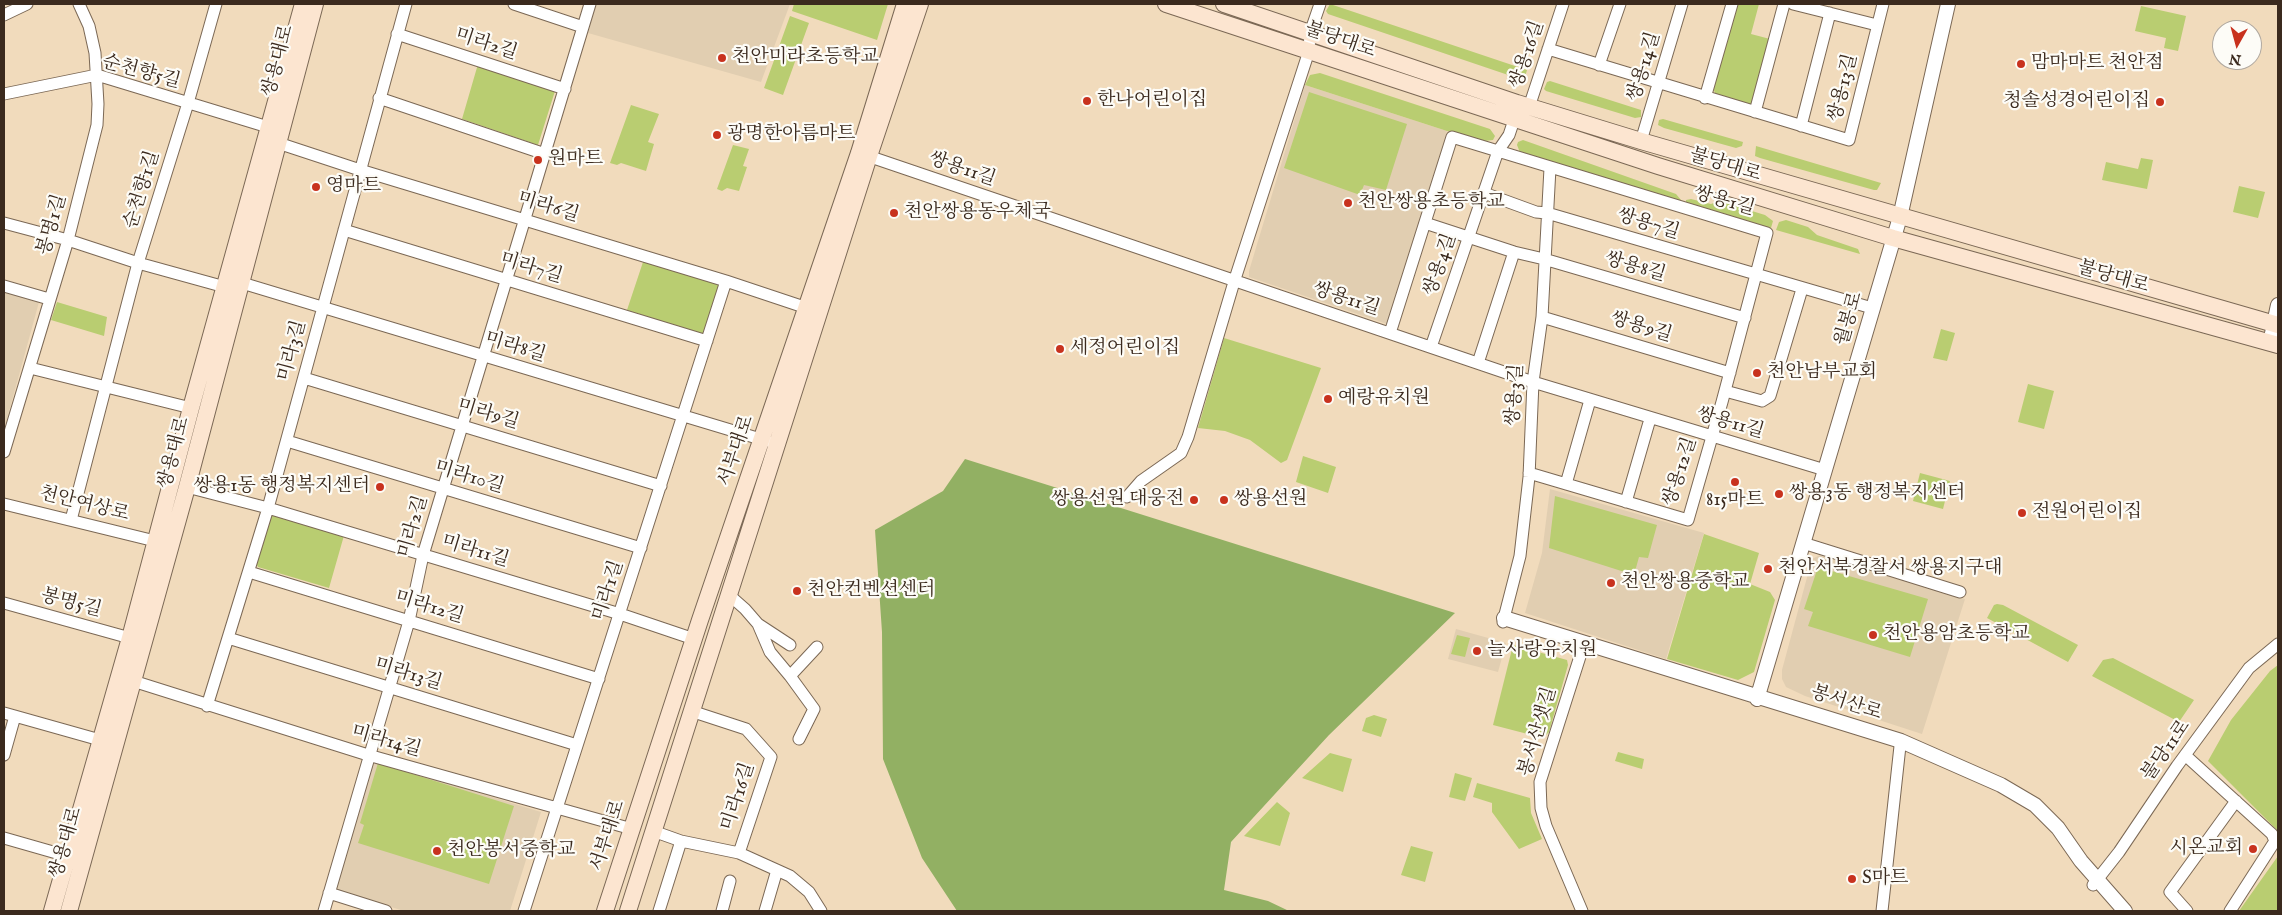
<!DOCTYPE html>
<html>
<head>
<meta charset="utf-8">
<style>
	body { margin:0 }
	#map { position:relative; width:2282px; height:915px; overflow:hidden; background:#f1dbbc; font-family:"IM FELL English",serif }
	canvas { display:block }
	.frame { position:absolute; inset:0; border:5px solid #3b2a1e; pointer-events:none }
	.north { position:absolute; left:2212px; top:20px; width:50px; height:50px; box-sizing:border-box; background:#fdfcf7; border:1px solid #afa8a0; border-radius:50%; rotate:187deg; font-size:14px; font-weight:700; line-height:20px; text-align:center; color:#3b2a1e }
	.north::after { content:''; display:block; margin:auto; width:18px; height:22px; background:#c8321e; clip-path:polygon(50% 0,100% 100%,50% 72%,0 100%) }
</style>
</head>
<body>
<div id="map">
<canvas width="2282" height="915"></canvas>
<div class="frame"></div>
<div class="north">N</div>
</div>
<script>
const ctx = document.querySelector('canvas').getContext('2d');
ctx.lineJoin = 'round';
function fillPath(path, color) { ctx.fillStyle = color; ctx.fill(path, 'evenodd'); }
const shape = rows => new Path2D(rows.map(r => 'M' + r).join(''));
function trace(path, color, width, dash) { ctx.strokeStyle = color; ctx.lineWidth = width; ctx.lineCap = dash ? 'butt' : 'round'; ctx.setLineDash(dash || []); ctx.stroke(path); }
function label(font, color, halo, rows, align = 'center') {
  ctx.font = font + ' "IM FELL English","Noto Serif KR",serif'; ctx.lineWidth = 4.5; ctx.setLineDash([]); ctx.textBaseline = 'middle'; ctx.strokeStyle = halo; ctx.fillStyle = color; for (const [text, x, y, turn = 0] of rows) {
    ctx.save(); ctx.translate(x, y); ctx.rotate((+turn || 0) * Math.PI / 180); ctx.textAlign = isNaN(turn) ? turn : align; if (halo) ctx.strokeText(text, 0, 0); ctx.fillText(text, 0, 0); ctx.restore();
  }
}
fillPath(shape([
	[596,4,790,4,761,82,588,33],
	[1305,85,1447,131,1392,321,1387,324,1249,277,1249,271],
	[4,292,39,302,4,430],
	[1550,489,1704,533,1666,659,1525,613,1542,553],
	[1820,555,1965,599,1922,734,1805,696,1786,687,1782,679,1782,670,1812,559],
	[1456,629,1506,643,1498,672,1448,659],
	[374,761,541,812,510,911,404,911,333,889]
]), '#e1ceb1');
fillPath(shape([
	[794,4,888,4,877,40,792,11],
	[1330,4,1527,70,1525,77,1520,79,1328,14,1326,11],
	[1737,4,1759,4,1751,34,1770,39,1751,107,1717,98,1713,88],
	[2141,6,2186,16,2178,51,2164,48,2166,38,2135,31],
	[790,16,809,23,783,95,764,88],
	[478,64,555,91,538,145,462,119],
	[1320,73,1490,129,1495,136,1493,140,1485,141,1447,131,1305,85,1310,75],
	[1550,81,1641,110,1641,117,1635,118,1546,91,1544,89,1547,82],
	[1309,92,1407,124,1386,190,1364,185,1360,195,1284,168],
	[631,105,659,114,648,142,654,144,646,171,621,163,617,165,610,163],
	[1663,119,1743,142,1742,146,1736,148,1664,128,1658,125,1659,120],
	[1523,140,1676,194,1681,200,1678,201,1521,155,1517,145,1518,142],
	[733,145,749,149,743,166,747,167,739,191,727,188,722,191,717,189],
	[1756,146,1881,183,1877,190,1874,190,1760,158,1755,156],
	[2141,158,2153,160,2147,189,2102,180,2106,162,2138,169],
	[2239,186,2265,192,2258,218,2233,212],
	[1691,199,1711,204,1719,201,1765,215,1773,221,1771,228,1686,202,1686,200],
	[1786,220,1808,227,1817,235,1858,249,1860,254,1776,230,1779,222],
	[644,259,718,283,720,286,703,333,700,334,627,310],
	[57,302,107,317,104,336,51,320],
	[1941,329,1955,333,1947,361,1933,358],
	[1224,338,1321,368,1287,460,1281,463,1250,440,1225,431,1198,428],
	[2028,384,2054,391,2044,429,2018,422],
	[1303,456,1336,467,1328,493,1296,482],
	[1920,473,1950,481,1943,509,1913,501],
	[1555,496,1657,525,1648,558,1639,557,1634,575,1549,548],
	[275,513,345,532,329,588,258,567,256,563,268,515],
	[1704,534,1759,553,1750,584,1770,592,1775,600,1754,672,1738,680,1667,659],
	[1818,567,1928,599,1910,657,1808,626,1813,612,1804,609],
	[1997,604,2003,605,2078,645,2068,662,1987,618,1994,605],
	[1457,635,1470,638,1465,657,1451,654],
	[1513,645,1567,660,1568,665,1549,732,1543,738,1493,725],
	[2113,658,2194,700,2179,722,2092,676,2103,660],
	[2278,665,2278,831,2208,761,2231,720,2270,671],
	[1374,715,1387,719,1381,737,1362,731,1366,718],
	[1618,752,1644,759,1642,769,1615,761],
	[1330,753,1352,759,1343,792,1302,778],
	[378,763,514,806,489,884,358,843,364,825,360,823],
	[1455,773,1472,778,1465,801,1449,797],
	[1477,783,1530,798,1531,813,1542,839,1519,849,1492,812,1492,803,1473,797],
	[1277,802,1290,813,1280,846,1244,836],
	[1411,846,1433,852,1425,882,1401,875],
	[2278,856,2278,911,2239,911]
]), '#b9cd71');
fillPath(shape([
	[965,459,1455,613,1329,735,1231,842,1224,890,1268,901,1289,911,957,911,922,858,883,759,882,632,875,530,943,491]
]), '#92b063');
const minor = shape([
	[514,4,583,27],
	[1793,4,1877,25],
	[4,15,27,4],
	[397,34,565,89],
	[1548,49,1849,140,1883,4],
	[1599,65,1620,4],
	[4,94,97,75,268,127],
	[379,98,545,154],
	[1705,98,1732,4],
	[1755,112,1784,4],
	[1801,126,1830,13],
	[1641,141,1682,4],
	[278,143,360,170,726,281,807,308],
	[862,154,1533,382,1825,470],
	[1484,193,1536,212,1547,213,1872,308],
	[4,223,68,240,138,263,225,287,242,283,767,441],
	[1425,223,1514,252,1544,259,1745,318],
	[344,230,707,341],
	[4,286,49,299],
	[1542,317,1730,373],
	[1390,333,1452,137,1767,233,1722,402,1688,520,1529,473],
	[1431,347,1498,151,1509,135,1514,120,1529,107,1563,4],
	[1478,363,1514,252],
	[30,368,191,408],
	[304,378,661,486],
	[1725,391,1762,401,1770,396,1802,289],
	[287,441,641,548],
	[4,452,68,240,97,125,98,104,95,53,89,26,79,4],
	[1566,484,1590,400],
	[187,487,268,508,620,614,694,639],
	[1127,497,1141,481,1181,453,1188,437,1234,282,1309,51,1310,33,1320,4],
	[1626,502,1650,419],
	[4,504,155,541],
	[71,520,138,263,188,103,216,4],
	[1803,543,1960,592],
	[249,572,599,679],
	[728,594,745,609,758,624,770,652,790,676,814,709,799,739],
	[4,603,130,638],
	[1503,622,1520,556,1529,477,1533,382,1542,317,1550,168],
	[758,624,790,645],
	[228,638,577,745],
	[790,676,817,647],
	[133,681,368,755,632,829],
	[207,706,268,508,406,4],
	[691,711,746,729,771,757,739,853],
	[4,713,100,740],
	[4,755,15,716],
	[2185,755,2272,834,2275,841,2230,911],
	[653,831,681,841],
	[4,838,67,856],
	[2093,885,2119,852,2177,766,2249,668,2278,644],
	[329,893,386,911],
	[324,911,409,621,423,555,590,4],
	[524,911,726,281],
	[659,911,681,841,739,853,790,876,809,892,821,911],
	[722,911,730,881],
	[765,911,777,870],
	[1582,911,1546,826,1541,808,1540,782,1583,647],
	[1882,911,1900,746],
	[2187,911,2170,892,2236,801]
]);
const tertiary = shape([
	[2270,343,2278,305],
	[1504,618,1901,741,2001,785,2035,805,2058,828,2081,861,2125,911],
	[1757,699,1900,217,1948,4]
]);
const secondary = shape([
	[1166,4,1658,166,1893,238,2278,345],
	[1224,4,1517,103,1641,141,2278,325],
	[52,911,130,638,191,408,303,4],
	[69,911,187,487,315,4],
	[605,911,700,620,859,153,905,4],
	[628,911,869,156,920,4]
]);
trace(minor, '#7b6855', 13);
trace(tertiary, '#7b6855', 16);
trace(secondary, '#7b6855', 18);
trace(minor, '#fff', 11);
trace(tertiary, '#fff', 14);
trace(secondary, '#fce5d0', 16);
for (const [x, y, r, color] of [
	[722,58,5,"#c8321e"],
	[2021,64,5,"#c8321e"],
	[1087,101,5,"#c8321e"],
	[2160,102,5,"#c8321e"],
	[717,135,5,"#c8321e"],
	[538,160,5,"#c8321e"],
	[316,187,5,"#c8321e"],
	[1348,203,5,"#c8321e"],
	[894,213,5,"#c8321e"],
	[1060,349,5,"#c8321e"],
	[1757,373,5,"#c8321e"],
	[1328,399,5,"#c8321e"],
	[1735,482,5,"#c8321e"],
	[380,487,5,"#c8321e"],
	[1779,494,5,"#c8321e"],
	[1194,500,5,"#c8321e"],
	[1224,500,5,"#c8321e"],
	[2022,513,5,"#c8321e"],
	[1768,569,5,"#c8321e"],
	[1611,583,5,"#c8321e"],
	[797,591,5,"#c8321e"],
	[1873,635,5,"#c8321e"],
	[1477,651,5,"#c8321e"],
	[2253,849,5,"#c8321e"],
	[437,851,5,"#c8321e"],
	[1852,879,5,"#c8321e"]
]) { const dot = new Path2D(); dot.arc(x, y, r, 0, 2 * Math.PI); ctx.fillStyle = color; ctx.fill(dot); trace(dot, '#fdfcf7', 2); }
label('19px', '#3b2a1e', '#fdfcf7', [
	["불당대로",1340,41,19],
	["미라2길",486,45,18],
	["쌍용16길",1528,55,-71],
	["쌍용대로",279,61,-75],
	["쌍용14길",1645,67,-73],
	["순천향5길",141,73,15],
	["쌍용13길",1844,88,-76],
	["불당대로",1725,166,17],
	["쌍용11길",962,170,19],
	["순천향1길",143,190,-73],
	["쌍용1길",1724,202,16],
	["미라6길",548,208,17],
	["봉명1길",53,225,-74],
	["쌍용7길",1648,225,17],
	["쌍용4길",1441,265,-71],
	["쌍용8길",1635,268,16],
	["미라7길",531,269,17],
	["불당대로",2113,278,16],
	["쌍용11길",1346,300,18],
	["월봉로",1850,319,-74],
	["쌍용9길",1641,328,17],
	["미라8길",515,348,17],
	["미라3길",293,351,-75],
	["쌍용3길",1516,395,-86],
	["미라9길",488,415,17],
	["쌍용11길",1730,424,16],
	["서부대로",737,451,-71],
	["쌍용대로",175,453,-75],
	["쌍용12길",1681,472,-72],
	["미라10길",469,478,17],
	["천안여상로",84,505,14],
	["미라2길",414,527,-74],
	["미라11길",475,552,17],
	["미라1길",609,591,-72],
	["봉명5길",71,604,15],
	["미라12길",429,608,17],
	["미라13길",408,675,17],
	["봉서산로",1846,704,18],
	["봉서산샛길",1539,732,-74],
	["미라14길",386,742,16],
	["불당11로",2167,751,-55],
	["미라16길",739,797,-72],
	["서부대로",609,836,-72],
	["쌍용대로",67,843,-74]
]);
label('19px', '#3b2a1e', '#fdfcf7', [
	["천안미라초등학교",732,58],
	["맘마마트 천안점",2031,64],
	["한나어린이집",1097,101],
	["청솔성경어린이집",2150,102,"right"],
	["광명한아름마트",727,135],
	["원마트",548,160],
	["영마트",326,187],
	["천안쌍용초등학교",1358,203],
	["천안쌍용동우체국",904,213],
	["세정어린이집",1070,349],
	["천안남부교회",1767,373],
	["예랑유치원",1338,399],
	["쌍용1동 행정복지센터",370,487,"right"],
	["쌍용3동 행정복지센터",1789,494],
	["쌍용선원 대웅전",1184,500,"right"],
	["쌍용선원",1234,500],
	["815마트",1735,501,"center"],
	["전원어린이집",2032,513],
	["천안서북경찰서 쌍용지구대",1778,569],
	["천안쌍용중학교",1621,583],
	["천안컨벤션센터",807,591],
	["천안용암초등학교",1883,635],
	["늘사랑유치원",1487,651],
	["시온교회",2243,849,"right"],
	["천안봉서중학교",447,851],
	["S마트",1862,879]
], 'left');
</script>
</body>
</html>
